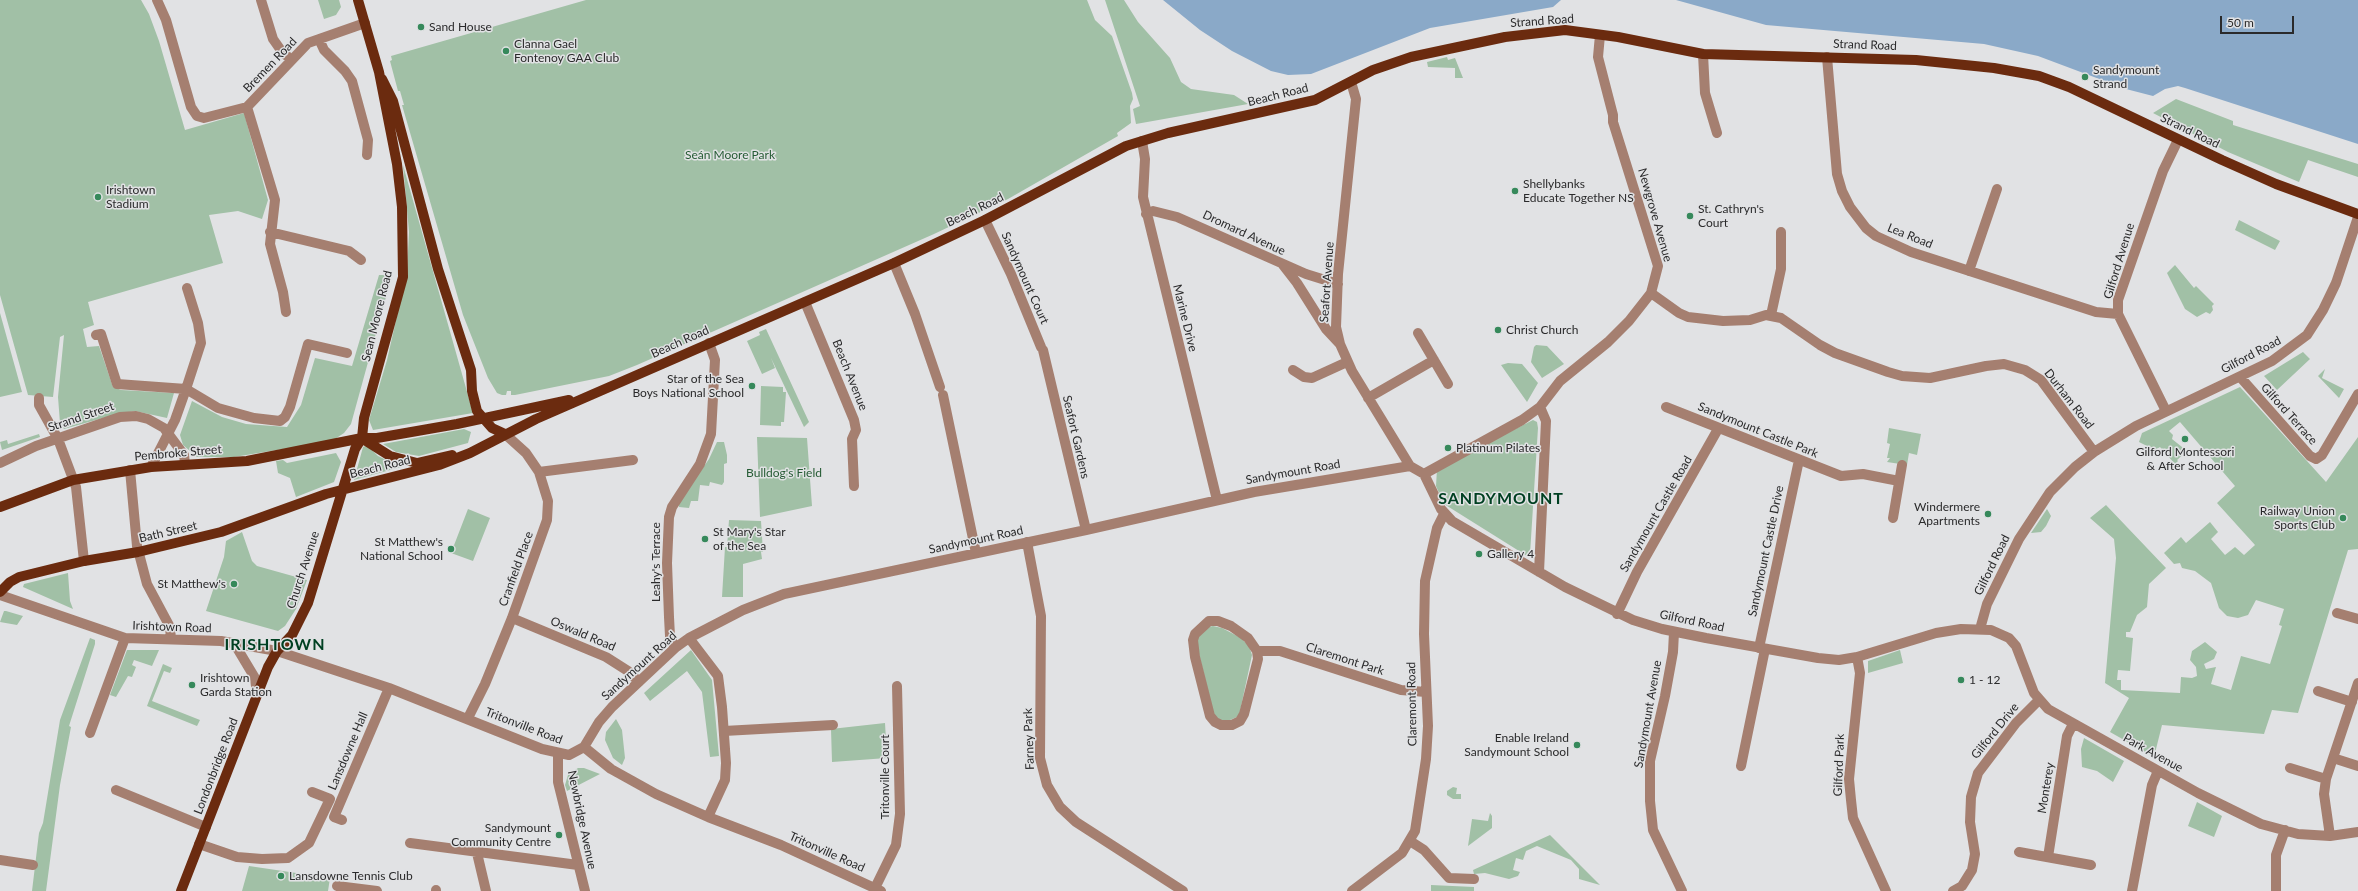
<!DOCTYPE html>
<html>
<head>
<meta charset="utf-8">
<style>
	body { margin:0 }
	#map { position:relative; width:2358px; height:891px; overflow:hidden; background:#e1e2e4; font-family:Lato,sans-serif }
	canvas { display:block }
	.scale { position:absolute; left:2220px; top:16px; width:74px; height:18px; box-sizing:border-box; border:2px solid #2a2a2b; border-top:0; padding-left:5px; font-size:12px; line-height:14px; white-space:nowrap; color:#2a2a2b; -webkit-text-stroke:3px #e1e2e4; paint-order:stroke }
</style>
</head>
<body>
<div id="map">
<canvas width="2358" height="891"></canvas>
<div class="scale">50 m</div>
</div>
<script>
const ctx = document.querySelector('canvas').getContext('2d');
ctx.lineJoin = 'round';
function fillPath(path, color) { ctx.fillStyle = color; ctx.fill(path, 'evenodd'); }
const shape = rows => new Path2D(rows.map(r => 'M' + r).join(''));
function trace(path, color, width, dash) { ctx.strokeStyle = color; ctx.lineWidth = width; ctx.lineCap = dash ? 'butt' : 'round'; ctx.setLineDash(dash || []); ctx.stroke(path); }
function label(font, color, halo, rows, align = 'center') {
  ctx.font = font + ' Lato,sans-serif'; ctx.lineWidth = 3; ctx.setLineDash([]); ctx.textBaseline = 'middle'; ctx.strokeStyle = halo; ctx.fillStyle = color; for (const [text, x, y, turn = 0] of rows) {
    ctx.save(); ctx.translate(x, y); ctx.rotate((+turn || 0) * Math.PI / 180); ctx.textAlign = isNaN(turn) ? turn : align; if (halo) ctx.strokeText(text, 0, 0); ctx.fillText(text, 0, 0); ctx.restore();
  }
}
fillPath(shape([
	[0,0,141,0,149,14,159,41,185,130,244,113,268,200,262,219,238,211,209,215,223,263,88,302,94,325,83,329,87,347,99,346,113,387,121,390,174,393,167,418,135,411,117,414,64,429,60,423,58,397,64,335,60,337,53,397,28,395,0,295],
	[318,0,339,0,341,7,336,15,324,19],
	[586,0,1087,0,1095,20,1112,36,1132,93,1133,99,1130,106,1131,123,1117,133,1118,136,1008,199,934,234,637,365,609,376,515,395,511,395,511,391,507,391,506,395,502,395,497,393,488,378,463,315,402,105,404,105,400,91,398,91,390,61,392,60,391,56],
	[1105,0,1124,0,1138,22,1170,58,1181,82,1191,89,1234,95,1248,104,1136,124,1133,109,1140,106],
	[1447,57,1448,60,1455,58,1463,78,1455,78,1455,68,1428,67,1427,62],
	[2176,99,2233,121,2233,125,2358,164,2358,177,2308,160,2299,182,2228,152,2153,113],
	[403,165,473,413,373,430,369,420,387,360,407,272,409,232],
	[2239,220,2280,241,2275,250,2235,230],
	[2175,265,2194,288,2196,286,2214,304,2212,306,2213,310,2210,314,2206,312,2197,317,2185,309,2167,273],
	[379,275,392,275,351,424,344,433,332,441,234,457,197,457,183,445,180,435,192,401,222,417,246,424,287,427,301,405,315,358,352,366],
	[0,313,22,392,0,397],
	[766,329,809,422,804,427,771,358,775,368,762,374,747,341,760,335,759,332],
	[1536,345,1547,346,1564,364,1542,378,1531,362,1534,347],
	[2303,352,2310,359,2277,390,2264,376],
	[1508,363,1522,364,1538,383,1527,402,1501,365],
	[2325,369,2322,378,2344,389,2339,398,2318,376],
	[761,386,783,387,783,392,786,392,784,422,781,422,781,426,760,425],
	[2240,387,2326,482,2358,437,2358,549,2348,550,2298,713,2272,710,2264,734,2162,725,2154,757,2110,732,2129,698,2105,683,2116,558,2114,539,2090,518,2106,505,2166,568,2149,584,2147,607,2137,615,2130,632,2126,632,2126,637,2133,638,2130,671,2118,670,2117,680,2121,680,2121,690,2180,693,2181,677,2192,678,2197,676,2196,667,2190,660,2192,651,2205,642,2217,652,2214,659,2204,664,2206,669,2216,667,2211,684,2231,690,2241,656,2270,664,2282,626,2279,625,2284,609,2256,600,2248,615,2238,618,2227,616,2219,608,2211,583,2195,571,2182,568,2180,563,2174,564,2164,553,2181,537,2186,543,2210,522,2218,532,2211,539,2225,555,2235,547,2244,555,2255,545,2217,503,2235,486,2180,422,2169,431,2173,435,2172,439,2187,451,2177,460,2178,461,2175,464,2160,447,2155,450,2139,442,2142,433],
	[1533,420,1537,422,1538,428,1530,554,1527,556,1444,504,1436,486,1437,469],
	[1889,428,1921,434,1917,455,1909,453,1907,465,1887,462,1890,458,1887,458,1890,444,1887,443],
	[464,429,471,432,468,443,419,456,396,452,383,444],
	[39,434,40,437,2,450,0,442,7,440,8,444],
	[757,437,807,438,812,506,760,517],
	[717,442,724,442,727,455,727,463,724,464,724,482,722,485,710,482,709,486,700,485,698,501,691,501,689,508,679,507,679,502,709,459],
	[367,445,378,456,401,467,354,480,363,447],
	[336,453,341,462,334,482,296,497,290,478,278,473,276,461,283,460,287,463],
	[468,509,490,518,473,561,451,553],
	[2047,509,2051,516,2046,526,2041,532,2031,533],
	[729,520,761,521,763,552,761,552,762,559,743,564,743,597,722,597,725,547,727,547],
	[242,532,252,561,257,566,307,580,296,609,285,626,278,631,206,611,224,557,226,541],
	[68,573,70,601,73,609,23,587,24,584],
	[4,611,6,611,23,616,17,625,0,622],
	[1213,626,1222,628,1241,638,1249,646,1252,655,1239,716,1228,721,1220,720,1214,715,1197,646,1198,637,1208,627],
	[90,638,95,640,95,644,69,726,71,727,60,785,46,891,32,891,39,833,43,823,60,720],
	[127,650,159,650,152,666,134,660,132,665,136,667,132,677,128,676,116,697,110,695],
	[691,650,712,680,719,756,710,757,702,692,687,671,650,701,644,693],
	[1900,650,1903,663,1868,673,1868,661],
	[163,664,172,668,170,673,164,671,152,701,200,720,197,726,147,706],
	[616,719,622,730,625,758,622,765,613,758,605,740,606,732],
	[885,723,887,758,832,762,831,729],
	[2084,738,2124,761,2113,782,2097,771,2082,767,2081,749],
	[578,768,584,768,600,774,567,791,565,785,568,775],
	[1453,787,1457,788,1456,794,1461,794,1461,799,1453,799,1447,795,1447,791],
	[2197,802,2222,816,2214,837,2188,826],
	[1490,813,1492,816,1492,828,1468,846,1472,819,1488,821],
	[1550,835,1600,885,1579,879,1579,869,1571,860,1537,846,1526,851,1523,860,1516,858,1513,870,1520,872,1518,876,1509,879,1485,873,1474,874,1473,870],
	[249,866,330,878,328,891,242,891],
	[1431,885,1474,887,1474,891,1431,891]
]), '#a1c0a6');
fillPath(shape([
	[1163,0,1561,0,1553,7,1430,28,1311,74,1288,75,1271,71,1232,51,1200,30],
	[1676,0,2358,0,2358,144,2185,88,2178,86,2165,89,2153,96,2126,89,2038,56,1984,44,1766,25]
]), '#8aa9c8');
trace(shape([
	[157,0,166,20,191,107,197,116,204,118,247,107,308,43,365,23],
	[261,0,273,39,280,49,291,60],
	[319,39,324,50,345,71,352,81,368,140,367,155],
	[1703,54,1705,93,1717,133],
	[1827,57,1837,174,1842,191,1850,207,1866,228,1876,236,1911,252,2096,312,2118,314],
	[1351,82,1356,99,1338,274,1336,327,1340,344,1352,371,1410,466],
	[247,107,275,200,270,244,283,292,286,312],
	[1142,141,1145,159,1143,197,1217,500],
	[1146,214,1153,211,1177,217,1306,274,1338,284],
	[985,220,1011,274,1041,347],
	[270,232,349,251,361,260],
	[894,263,915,314,940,387],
	[1283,265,1297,283,1326,329,1340,344],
	[1969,271,1997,189],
	[187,288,198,323,201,343,186,389,218,408,254,418,280,421,285,417,290,407,308,344,347,353],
	[1651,293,1679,313,1688,317,1723,321,1750,320,1766,315,1781,318,1820,345,1835,353,1888,372,1902,376,1930,378,1986,366,2004,364,2025,370,2041,380,2094,452],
	[805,302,854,420,856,430,852,439,854,486],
	[1771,315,1781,269,1781,232],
	[1418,333,1448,384],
	[96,335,101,334,117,384,186,389,175,420,151,467],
	[1043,350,1086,530],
	[1293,370,1304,377,1312,378,1347,362],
	[2241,378,2310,456,2316,459,2322,455,2358,394],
	[943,395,976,553],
	[39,398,39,405,58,439,76,487,84,561],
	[1368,398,1434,360],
	[1666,407,1841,476,1863,474,1899,481],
	[2166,411,2118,314,2118,300,2163,171,2178,140],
	[0,463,36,446,120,417,136,416,148,419,164,428,184,455,185,464],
	[130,470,137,546,147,584,170,627,171,639],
	[539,472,633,460],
	[1424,474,1522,420,1540,407,1560,381,1608,342,1629,321,1651,293,1658,266,1613,122,1613,115,1598,57,1600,35],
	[1893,518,1902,465],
	[1027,542,1041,616,1040,758,1047,785,1060,807,1076,822,1183,891],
	[1539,572,1546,421,1540,407],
	[0,595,125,638,221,641,277,651,389,688,542,749,569,755,584,747],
	[2337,613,2358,619],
	[1617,614,1637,572,1718,429],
	[512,618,606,657,628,671,639,682],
	[1209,621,1218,621,1231,626,1248,638,1257,651,1258,659,1244,714,1240,721,1232,725,1221,725,1215,722,1210,716,1195,657,1193,640,1195,634,1209,621],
	[1980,629,1987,604,2019,539,2050,492,2075,467,2094,452,2136,426,2272,361,2307,335,2323,310,2336,283,2358,217],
	[1674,632,1673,652,1665,696,1650,761,1650,801,1653,830,1682,891],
	[689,638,718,676,722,707,726,763,725,780,708,817],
	[234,643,255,678,257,695],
	[675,648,670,636,669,617,667,563,669,517,672,507,700,464,711,434,715,360,709,343],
	[1759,648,1799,460],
	[1257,651,1280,651,1401,690,1426,692],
	[1857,657,1860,673,1849,779,1851,800,1853,818,1886,891],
	[2318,691,2352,702],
	[468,718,485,684,512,618,547,520,548,501,539,472,526,453,505,434],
	[724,731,833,725],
	[90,733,125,638],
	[584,747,599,722,612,707,675,648,689,638,743,610,784,594,1086,530,1254,492,1410,466,1424,474,1441,509,1452,521,1565,587,1633,620,1662,629,1706,638,1818,658,1839,660,1857,657,1936,633,1961,629,1991,630,2009,638,2016,646,2034,693,2048,709,2198,793,2261,824,2298,834,2330,836,2358,832],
	[584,747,611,769,656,794,708,817,781,845,881,891],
	[558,753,558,782,585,891],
	[2333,758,2358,766],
	[1741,766,1765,649],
	[2290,768,2326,779],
	[116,790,206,827],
	[342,820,334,817,389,688],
	[2330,836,2324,794,2326,779,2358,683],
	[1410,841,1424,850,1449,878,1474,879],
	[410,843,578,865],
	[199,844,237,857,262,859,288,858,309,843,330,799,312,792],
	[2019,852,2091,865],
	[477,853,486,891],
	[2048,857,2067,736,2073,724],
	[0,860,33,865],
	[337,886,377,891],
	[875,888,896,845,900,814,897,686],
	[436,890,436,891],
	[1352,891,1402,853,1415,831,1426,759,1428,726,1424,634,1425,581,1437,528,1444,514],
	[1953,891,1962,886,1972,870,1975,854,1970,822,1971,797,1978,773,2016,723,2039,700],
	[2132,891,2152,785,2158,771],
	[2276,891,2276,855,2285,830]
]), '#a57f70', 10);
trace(shape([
	[382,79,393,101,438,269,471,370,472,391,477,411,492,428,505,434],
	[363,439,390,456,417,463,452,455],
	[0,507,73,480,151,467,247,461,362,438,377,438,457,424,569,400],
	[0,592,10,582,19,577,84,561,138,552,221,532,326,494,439,465,470,453,536,419,894,263,985,220,1126,146,1168,133,1315,100,1373,70,1411,57,1505,37,1565,30,1618,37,1703,54,1916,60,1994,68,2039,76,2069,87,2222,160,2276,184,2358,214],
	[181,891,268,667,277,651,292,635,308,603,355,449,362,438,364,418,403,277,402,207,397,164,379,72,358,0]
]), '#6b2b0f', 10);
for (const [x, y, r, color] of [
	[421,27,4,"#36895b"],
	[506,51,4,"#36895b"],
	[2085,77,4,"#36895b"],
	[1515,191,4,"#36895b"],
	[98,197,4,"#36895b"],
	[1690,216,4,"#36895b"],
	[1498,330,4,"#36895b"],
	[752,386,4,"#36895b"],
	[2185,439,4,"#36895b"],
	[1448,448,4,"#36895b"],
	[1988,514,4,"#36895b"],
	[2343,518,4,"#36895b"],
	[705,539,4,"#36895b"],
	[451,549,4,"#36895b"],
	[1479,554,4,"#36895b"],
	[234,584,4,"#36895b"],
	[1961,680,4,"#36895b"],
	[192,685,4,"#36895b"],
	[1577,745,4,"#36895b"],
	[559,835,4,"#36895b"],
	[281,876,4,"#36895b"]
]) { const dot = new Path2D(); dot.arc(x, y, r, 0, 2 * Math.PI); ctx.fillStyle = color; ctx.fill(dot); trace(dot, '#e1e2e4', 1.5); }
label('12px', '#2a2a2b', '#e1e2e4', [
	["Strand Road",1542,21,-4],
	["Strand Road",1865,45,2],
	["Bremen Road",270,65,-46],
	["Beach Road",1278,95,-14],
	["Strand Road",2190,131,26],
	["Beach Road",975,210,-26],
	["Newgrove Avenue",1655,215,74],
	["Dromard Avenue",1244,233,25],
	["Lea Road",1910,236,22],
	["Gilford Avenue",2119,261,-73],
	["Sandymount Court",1025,278,66],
	["Seafort Avenue",1327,282,-86],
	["Sean Moore Road",377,316,-76],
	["Marine Drive",1185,318,76],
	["Beach Road",680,342,-24],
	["Gilford Road",2251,355,-28],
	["Beach Avenue",850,375,68],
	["Durham Road",2069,399,52],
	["Gilford Terrace",2289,414,48],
	["Strand Street",81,417,-19],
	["Sandymount Castle Park",1758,430,22],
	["Seafort Gardens",1076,437,77],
	["Pembroke Street",178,453,-5],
	["Beach Road",380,467,-14],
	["Sandymount Road",1293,472,-10],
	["Sandymount Castle Road",1656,514,-60],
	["Bath Street",168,532,-13],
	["Sandymount Road",976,540,-12],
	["Sandymount Castle Drive",1766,551,-78],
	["Leahy's Terrace",656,562,-90],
	["Gilford Road",1992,565,-64],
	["Cranfield Place",516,569,-70],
	["Church Avenue",303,570,-72],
	["Gilford Road",1692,621,12],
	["Irishtown Road",172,627,2],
	["Oswald Road",583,634,23],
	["Claremont Park",1345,659,18],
	["Sandymount Road",639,666,-42],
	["Claremont Road",1412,704,-91],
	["Sandymount Avenue",1648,714,-80],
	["Tritonville Road",524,726,21],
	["Gilford Drive",1995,731,-51],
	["Farney Park",1029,739,-92],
	["Lansdowne Hall",348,751,-67],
	["Park Avenue",2153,753,29],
	["Gilford Park",1839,765,-88],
	["Londonbridge Road",216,766,-69],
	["Tritonville Court",885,777,-90],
	["Monterey",2046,788,-81],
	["Newbridge Avenue",582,820,78],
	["Tritonville Road",827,852,24]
]);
label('12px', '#2a2a2b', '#e1e2e4', [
	["Sand House",429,27],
	["Clanna Gael",514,44],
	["Fontenoy GAA Club",514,58],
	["Sandymount",2093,70],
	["Strand",2093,84],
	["Shellybanks",1523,184],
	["Educate Together NS",1523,198],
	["Irishtown",106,190],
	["Stadium",106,204],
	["St. Cathryn's",1698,209],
	["Court",1698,223],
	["Christ Church",1506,330],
	["Star of the Sea",744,379,"right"],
	["Boys National School",744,393,"right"],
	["Platinum Pilates",1456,448],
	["Gilford Montessori",2185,452,"center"],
	["& After School",2185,466,"center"],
	["Windermere",1980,507,"right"],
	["Apartments",1980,521,"right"],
	["Railway Union",2335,511,"right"],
	["Sports Club",2335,525,"right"],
	["St Mary's Star",713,532],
	["of the Sea",713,546],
	["St Matthew's",443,542,"right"],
	["National School",443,556,"right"],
	["Gallery 4",1487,554],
	["St Matthew's",226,584,"right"],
	["Irishtown",200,678],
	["Garda Station",200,692],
	["1 - 12",1969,680],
	["Enable Ireland",1569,738,"right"],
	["Sandymount School",1569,752,"right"],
	["Sandymount",551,828,"right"],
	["Community Centre",551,842,"right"],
	["Lansdowne Tennis Club",289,876]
], 'left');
label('12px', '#255b34', '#e1e2e4', [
	["Seán Moore Park",730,155],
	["Bulldog's Field",784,473]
]);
ctx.letterSpacing = '1px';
label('bold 16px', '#004022', '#e1e2e4', [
	["SANDYMOUNT",1501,499],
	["IRISHTOWN",275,645]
]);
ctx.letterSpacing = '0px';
</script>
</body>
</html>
